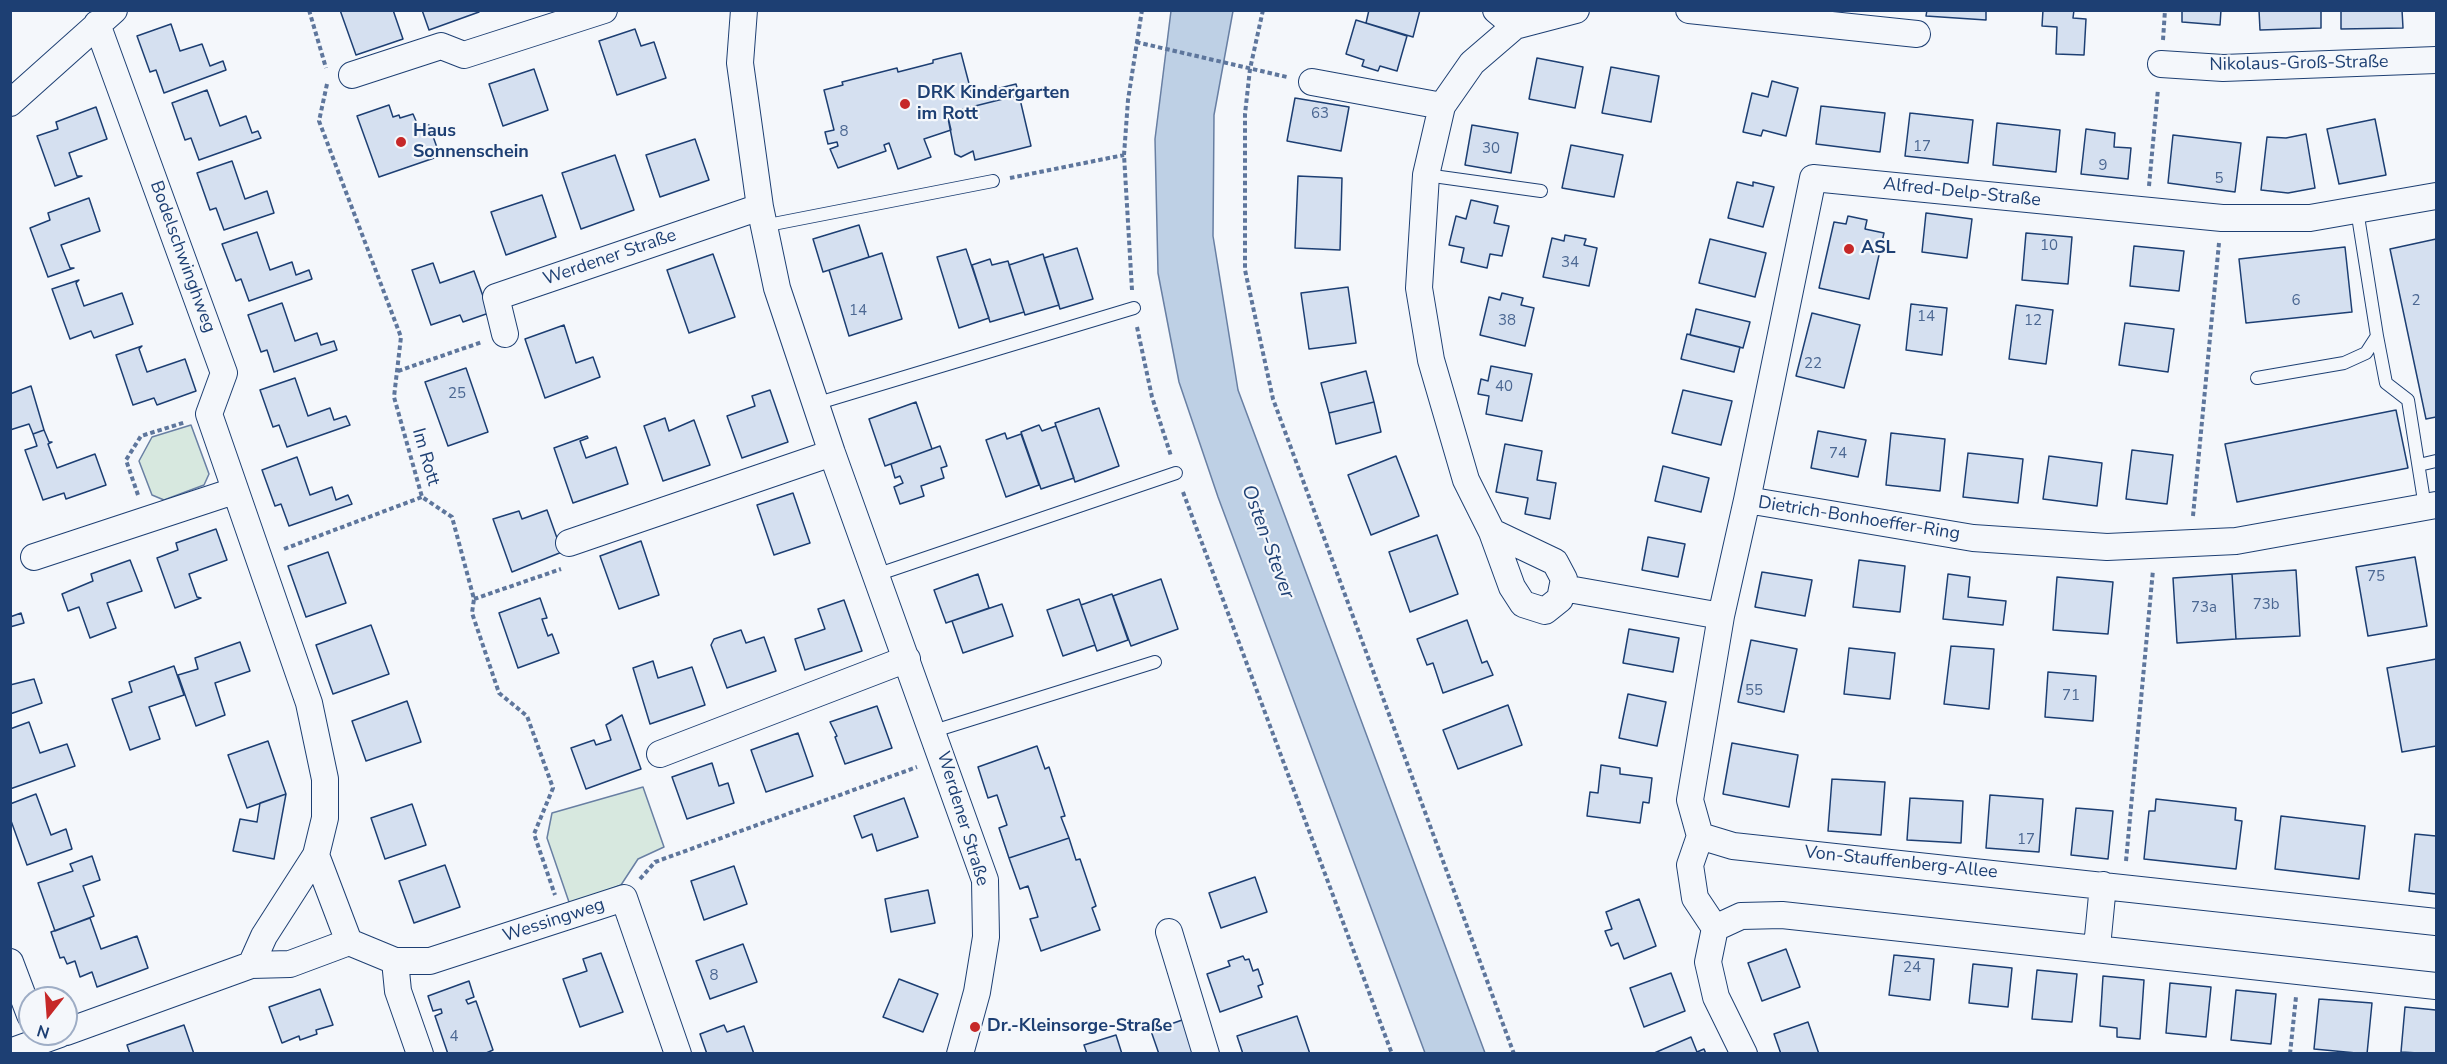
<!DOCTYPE html>
<html>
<head>
<meta charset="utf-8">
<style>
	body { margin:0 }
	#map { position:relative; width:2447px; height:1064px; overflow:hidden; background:#f4f7fb; font-family:"Nunito Sans",sans-serif }
	canvas { display:block }
	.frame { position:absolute; inset:0; border:12px solid #1d3f73; pointer-events:none }
	.north { position:absolute; left:18px; top:986px; width:60px; height:60px; box-sizing:border-box; background:#f4f7fb; border:2px solid #9eadc5; border-radius:50%; rotate:197deg; font-size:16px; font-weight:700; line-height:24px; text-align:center; color:#1d3f73 }
	.north::after { content:''; display:block; margin:auto; width:21px; height:27px; background:#c62828; clip-path:polygon(50% 0,100% 100%,50% 72%,0 100%) }
</style>
</head>
<body>
<div id="map">
<canvas width="2447" height="1064"></canvas>
<div class="frame"></div>
<div class="north">N</div>
</div>
<script>
const ctx = document.querySelector('canvas').getContext('2d');
ctx.lineJoin = 'round';
function fillPath(path, color) { ctx.fillStyle = color; ctx.fill(path, 'evenodd'); }
const shape = rows => new Path2D(rows.map(r => 'M' + r).join(''));
function trace(path, color, width, dash) { ctx.strokeStyle = color; ctx.lineWidth = width; ctx.lineCap = dash ? 'butt' : 'round'; ctx.setLineDash(dash || []); ctx.stroke(path); }
function label(font, color, halo, rows, align = 'center') {
  ctx.font = font + ' "Nunito Sans",sans-serif'; ctx.lineWidth = 4.5; ctx.setLineDash([]); ctx.textBaseline = 'middle'; ctx.strokeStyle = halo; ctx.fillStyle = color; for (const [text, x, y, turn = 0] of rows) {
    ctx.save(); ctx.translate(x, y); ctx.rotate((+turn || 0) * Math.PI / 180); ctx.textAlign = isNaN(turn) ? turn : align; if (halo) ctx.strokeText(text, 0, 0); ctx.fillText(text, 0, 0); ctx.restore();
  }
}
const green = shape([
	[191,425,209,474,204,485,164,500,152,495,139,461,152,437,191,425],
	[643,787,664,847,638,859,621,885,570,905,547,838,552,813,643,787]
]);
fillPath(green, '#d7e8df');
trace(green, '#687fa3', 1.5);
const water = shape([
	[1171,11,1233,11,1214,115,1213,236,1238,390,1485,1053,1425,1053,1218,497,1179,382,1158,273,1155,139,1171,11]
]);
fillPath(water, '#bed0e5');
trace(water, '#687fa3', 1.5);
const building = shape([
	[340,10,393,10,403,39,356,55,340,10],
	[422,10,478,10,479,12,429,30,422,10],
	[1369,10,1420,10,1413,37,1366,23,1369,10],
	[1927,10,1986,10,1986,20,1926,16,1927,10],
	[2043,10,2074,10,2073,18,2086,19,2084,55,2056,54,2057,27,2042,26,2043,10],
	[2182,10,2221,10,2220,25,2182,22,2182,10],
	[2259,10,2321,10,2321,28,2260,30,2259,10],
	[2341,10,2402,10,2403,28,2341,29,2341,10],
	[1356,20,1407,36,1397,71,1380,66,1378,71,1362,66,1364,60,1346,54,1356,20],
	[171,24,180,51,202,44,210,66,223,61,226,70,164,93,156,70,150,72,137,36,171,24],
	[635,29,641,46,654,42,666,78,617,95,599,41,635,29],
	[961,53,972,95,1016,84,1019,95,947,113,951,130,924,139,931,157,898,169,889,143,884,145,886,151,838,168,830,149,838,146,837,142,828,144,825,132,834,130,824,90,843,85,842,82,897,68,898,72,933,63,933,60,961,53],
	[1537,58,1583,67,1575,108,1529,99,1537,58],
	[1611,67,1659,76,1651,122,1602,113,1611,67],
	[534,69,548,110,503,126,489,84,534,69],
	[1772,81,1798,88,1786,136,1763,130,1761,136,1743,132,1752,93,1768,97,1772,81],
	[207,90,220,126,246,116,252,133,258,131,261,138,199,160,191,138,185,140,172,103,207,90],
	[1019,95,1031,146,975,160,973,151,961,157,955,154,947,113,1019,95],
	[1295,98,1349,107,1341,151,1287,141,1295,98],
	[389,105,393,117,399,115,400,118,413,114,419,128,429,125,440,156,379,177,357,116,389,105],
	[1821,106,1885,113,1880,152,1816,144,1821,106],
	[96,107,107,139,69,153,77,176,82,176,55,186,37,136,58,129,56,122,96,107],
	[1910,113,1973,120,1968,163,1905,156,1910,113],
	[2375,119,2386,175,2339,184,2327,129,2375,119],
	[1997,123,2060,130,2056,172,1993,165,1997,123],
	[1472,125,1518,133,1511,173,1465,165,1472,125],
	[2086,129,2115,133,2114,147,2131,148,2128,179,2081,174,2086,129],
	[2306,134,2315,188,2288,193,2261,190,2267,137,2286,138,2306,134],
	[2173,135,2241,143,2235,192,2168,183,2173,135],
	[695,139,709,180,660,197,646,155,695,139],
	[1571,145,1623,155,1614,197,1562,188,1571,145],
	[615,155,634,210,581,229,562,173,615,155],
	[232,161,245,199,267,191,274,213,224,230,216,208,210,210,197,173,232,161],
	[1298,176,1342,178,1340,250,1295,248,1298,176],
	[1737,182,1753,186,1753,182,1774,187,1763,227,1728,218,1737,182],
	[542,195,556,237,506,255,491,212,542,195],
	[89,198,100,231,61,245,70,268,74,268,48,277,30,228,50,220,48,213,89,198],
	[1471,200,1498,206,1494,223,1509,226,1502,256,1490,254,1487,268,1461,262,1464,248,1449,245,1456,216,1466,219,1471,200],
	[1926,213,1972,219,1967,258,1922,252,1926,213],
	[1848,216,1867,220,1865,229,1884,233,1869,299,1819,288,1834,222,1846,224,1848,216],
	[859,225,869,257,823,272,813,239,859,225],
	[257,232,270,270,292,262,296,275,309,270,312,279,249,301,241,279,236,281,222,244,257,232],
	[2026,233,2072,237,2068,284,2022,280,2026,233],
	[1565,235,1586,239,1584,245,1597,248,1589,286,1543,277,1552,238,1564,241,1565,235],
	[1710,239,1766,253,1755,297,1699,283,1710,239],
	[2436,239,2436,417,2426,419,2390,249,2436,239],
	[2134,246,2184,251,2179,291,2130,286,2134,246],
	[2345,247,2352,312,2246,323,2239,259,2345,247],
	[1077,248,1093,299,1060,309,1044,258,1077,248],
	[966,249,989,318,959,328,937,257,966,249],
	[882,253,902,319,849,336,829,270,882,253],
	[713,254,735,317,689,333,667,270,713,254],
	[1043,254,1059,305,1025,315,1009,265,1043,254],
	[990,259,992,265,1008,261,1024,312,990,322,972,265,990,259],
	[433,263,440,283,474,271,489,313,463,322,460,315,431,325,412,270,433,263],
	[79,280,76,283,84,306,122,293,133,324,94,338,91,331,70,339,52,289,79,280],
	[1348,287,1356,343,1309,349,1301,293,1348,287],
	[1502,293,1523,298,1521,305,1534,308,1525,346,1480,335,1489,297,1500,300,1502,293],
	[282,303,295,341,317,333,321,345,334,341,337,350,274,372,267,350,261,352,248,315,282,303],
	[1911,304,1947,308,1942,355,1906,350,1911,304],
	[2016,305,2053,310,2046,364,2009,359,2016,305],
	[1696,309,1750,322,1743,348,1690,335,1696,309],
	[1812,313,1860,325,1844,388,1796,376,1812,313],
	[2125,323,2174,329,2168,372,2119,365,2125,323],
	[564,325,576,363,593,357,600,377,545,398,525,339,564,325],
	[1687,334,1740,347,1734,372,1681,359,1687,334],
	[142,346,139,349,147,372,185,359,196,391,157,405,154,398,133,405,116,355,142,346],
	[1491,366,1532,374,1522,421,1486,414,1489,396,1478,394,1481,379,1488,381,1491,366],
	[466,368,488,432,448,446,425,382,466,368],
	[1366,371,1374,402,1329,413,1321,383,1366,371],
	[295,378,308,416,330,408,334,420,346,416,350,425,287,447,279,425,273,427,260,390,295,378],
	[31,386,44,430,33,434,29,424,10,430,10,394,31,386],
	[770,390,788,442,742,458,727,416,755,406,752,396,770,390],
	[1683,390,1732,401,1721,445,1672,433,1683,390],
	[916,402,932,449,885,466,869,419,916,402],
	[1374,402,1381,432,1336,444,1329,413,1374,402],
	[1099,408,1119,466,1075,482,1055,423,1099,408],
	[2396,410,2408,468,2237,502,2225,444,2396,410],
	[665,418,669,431,694,420,710,465,663,481,644,426,665,418],
	[1039,425,1042,431,1056,426,1074,478,1041,489,1021,432,1039,425],
	[44,430,49,442,52,442,48,444,57,468,95,454,106,485,66,499,64,493,43,500,25,450,37,446,33,434,44,430],
	[1818,431,1866,440,1858,477,1811,468,1818,431],
	[1005,433,1007,439,1021,434,1039,485,1006,497,986,440,1005,433],
	[1891,433,1945,439,1940,491,1886,485,1891,433],
	[587,436,588,438,580,441,586,458,616,447,628,484,573,503,554,448,587,436],
	[1505,444,1542,451,1537,480,1556,483,1550,519,1525,514,1528,498,1496,492,1505,444],
	[940,446,947,466,941,468,944,478,921,486,924,496,900,504,894,487,903,483,900,476,895,478,891,464,940,446],
	[2132,450,2173,455,2167,504,2126,499,2132,450],
	[1968,453,2023,459,2018,503,1963,497,1968,453],
	[1396,456,1419,516,1371,535,1348,475,1396,456],
	[2049,456,2102,463,2097,506,2043,499,2049,456],
	[297,457,310,495,332,487,336,500,348,495,352,504,289,526,281,504,275,506,262,470,297,457],
	[1663,466,1709,478,1701,512,1655,501,1663,466],
	[793,493,810,543,774,555,757,505,793,493],
	[547,510,562,552,512,572,493,519,519,511,522,519,547,510],
	[216,529,227,560,189,574,197,597,201,598,175,608,157,558,178,550,176,543,216,529],
	[1437,535,1458,594,1410,612,1389,552,1437,535],
	[1648,537,1685,544,1678,577,1642,570,1648,537],
	[641,541,659,595,619,609,600,556,641,541],
	[328,552,346,603,306,617,288,566,328,552],
	[2415,557,2427,626,2368,636,2356,567,2415,557],
	[130,560,142,591,107,603,116,628,90,638,79,607,68,611,62,594,93,581,91,574,130,560],
	[1859,560,1905,566,1900,612,1853,607,1859,560],
	[2296,570,2300,636,2236,639,2232,574,2296,570],
	[1762,572,1812,580,1805,616,1755,607,1762,572],
	[978,574,989,608,946,623,934,590,978,574],
	[1948,574,1970,577,1968,597,2006,601,2003,625,1943,619,1948,574],
	[2232,574,2236,639,2177,643,2173,578,2232,574],
	[2057,577,2113,582,2108,634,2053,630,2057,577],
	[1161,579,1178,629,1131,646,1113,596,1161,579],
	[1112,594,1128,640,1097,651,1081,605,1112,594],
	[540,598,547,618,542,619,548,636,552,634,559,653,518,668,499,613,540,598],
	[1079,599,1095,645,1063,656,1047,610,1079,599],
	[844,600,862,651,805,670,795,639,825,629,818,609,844,600],
	[1002,604,1013,636,963,653,952,621,1002,604],
	[21,613,24,623,10,627,10,617,21,613],
	[1467,620,1482,663,1487,661,1493,675,1443,693,1433,663,1427,665,1417,639,1467,620],
	[371,625,389,674,333,694,316,645,371,625],
	[1629,629,1679,638,1673,672,1623,663,1629,629],
	[741,630,746,643,764,637,776,671,727,688,711,645,714,639,741,630],
	[1751,640,1797,649,1784,712,1738,702,1751,640],
	[240,642,250,671,215,683,225,715,196,726,178,675,198,669,195,658,240,642],
	[1951,646,1994,649,1989,709,1944,704,1951,646],
	[1849,648,1895,653,1890,699,1844,694,1849,648],
	[2436,659,2436,746,2402,752,2387,668,2436,659],
	[653,661,658,678,692,667,705,705,650,724,633,668,653,661],
	[174,666,184,695,149,707,160,739,130,750,112,699,132,692,129,682,174,666],
	[2048,672,2096,676,2093,721,2045,717,2048,672],
	[34,679,42,703,10,714,10,685,34,679],
	[1628,694,1666,702,1657,746,1619,738,1628,694],
	[407,701,421,742,366,761,352,721,407,701],
	[1508,705,1522,745,1458,769,1443,730,1508,705],
	[877,706,892,748,845,764,835,737,837,736,830,722,877,706],
	[622,715,641,769,586,789,571,748,594,740,596,745,611,740,606,725,622,715],
	[29,722,40,753,67,744,75,766,10,789,10,729,29,722],
	[798,733,813,776,766,792,751,750,798,733],
	[268,741,286,794,247,808,228,755,268,741],
	[1732,743,1798,755,1789,807,1723,794,1732,743],
	[1037,746,1045,769,1049,767,1065,816,1061,817,1069,838,1009,858,999,828,1007,825,997,795,988,798,978,767,1037,746],
	[712,763,719,786,728,783,734,803,687,819,672,777,712,763],
	[1601,765,1620,768,1620,774,1652,778,1649,803,1643,802,1640,823,1587,816,1590,792,1598,793,1601,765],
	[1832,779,1885,782,1881,835,1828,831,1832,779],
	[36,794,51,835,66,829,72,849,27,865,10,818,10,804,36,794],
	[286,794,274,859,233,851,240,819,257,822,260,803,286,794],
	[1990,795,2043,799,2039,852,1986,848,1990,795],
	[904,798,918,837,877,851,872,834,862,838,854,816,904,798],
	[1910,798,1963,801,1961,843,1907,840,1910,798],
	[2156,799,2236,808,2235,820,2242,821,2236,869,2144,859,2149,811,2155,811,2156,799],
	[412,804,426,845,385,859,371,818,412,804],
	[2076,808,2113,811,2108,859,2071,855,2076,808],
	[2281,816,2365,826,2359,879,2275,869,2281,816],
	[2415,834,2436,836,2436,894,2409,891,2415,834],
	[1069,838,1076,860,1080,859,1096,906,1092,908,1100,930,1041,951,1030,919,1038,917,1028,886,1020,889,1009,858,1069,838],
	[92,856,100,880,83,886,94,916,55,931,38,883,73,871,70,864,92,856],
	[445,865,460,907,414,923,399,881,445,865],
	[734,866,747,904,704,920,691,881,734,866],
	[1255,877,1267,912,1221,928,1209,893,1255,877],
	[928,890,935,923,891,932,885,899,928,890],
	[1639,899,1656,946,1624,959,1618,943,1611,946,1605,931,1612,929,1606,912,1639,899],
	[90,918,101,949,137,936,148,968,97,987,92,972,80,977,75,961,67,964,64,957,60,958,51,932,90,918],
	[743,944,757,982,710,999,696,961,743,944],
	[1786,949,1800,987,1762,1001,1748,963,1786,949],
	[601,953,623,1012,580,1027,563,979,587,971,583,959,601,953],
	[1894,955,1934,959,1930,1000,1889,995,1894,955],
	[1243,956,1245,960,1249,959,1253,971,1258,969,1263,984,1258,986,1262,997,1220,1012,1207,974,1230,966,1228,961,1243,956],
	[1973,964,2012,968,2008,1007,1969,1003,1973,964],
	[2037,970,2077,974,2072,1022,2032,1019,2037,970],
	[1671,973,1685,1011,1644,1027,1630,988,1671,973],
	[2103,976,2144,980,2140,1039,2117,1037,2117,1028,2100,1026,2103,976],
	[899,979,938,994,923,1032,883,1017,899,979],
	[469,981,474,997,466,1000,468,1004,476,1001,493,1050,484,1054,448,1054,435,1016,442,1013,441,1009,433,1011,428,996,469,981],
	[2170,983,2211,987,2206,1037,2166,1033,2170,983],
	[320,989,333,1025,316,1030,317,1034,300,1040,299,1036,282,1043,269,1007,320,989],
	[2236,990,2276,994,2271,1044,2231,1040,2236,990],
	[2319,999,2372,1003,2367,1054,2314,1049,2319,999],
	[2405,1007,2436,1010,2436,1054,2401,1052,2405,1007],
	[1297,1016,1310,1054,1243,1054,1237,1036,1297,1016],
	[1185,1019,1197,1054,1159,1054,1151,1031,1185,1019],
	[1808,1022,1819,1054,1781,1054,1774,1034,1808,1022],
	[184,1025,194,1054,130,1054,127,1045,184,1025],
	[724,1025,727,1032,744,1026,754,1054,707,1054,700,1034,724,1025],
	[1116,1035,1122,1054,1087,1054,1084,1045,1116,1035],
	[1691,1037,1697,1052,1704,1049,1706,1054,1652,1054,1691,1037]
]);
fillPath(building, '#d5e0f0');
trace(building, '#1d3f73', 1.5);
const lane = shape([
	[1426,175,1541,191],
	[763,226,993,181],
	[2377,336,2386,383,2408,400,2425,507],
	[2257,378,2344,363,2366,353,2377,336,2357,210],
	[815,404,1134,308],
	[2419,465,2436,461],
	[876,575,1176,473],
	[934,731,1155,662]
]);
const street = shape([
	[744,10,740,63,760,207,777,288,832,453,985,880,986,937,977,992,960,1054],
	[1496,10,1515,26],
	[1689,10,1917,34],
	[97,24,224,373,209,414,309,703,325,779,325,818,316,855,264,936,251,965],
	[2161,64,2223,68,2436,60],
	[352,75,441,46,464,55,604,10],
	[1312,82,1442,106],
	[10,103,114,10],
	[505,334,496,297,760,207],
	[1747,500,1813,178,2222,218,2310,218,2436,196],
	[1492,532,1555,562,1564,579,1560,599,1545,611,1523,604,1512,587,1492,532,1466,480,1431,360,1419,288,1426,175,1442,106,1472,63,1515,26,1576,10],
	[569,543,832,453],
	[34,557,234,491],
	[1563,588,1721,616],
	[660,754,907,659],
	[1700,836,1733,846,2436,922],
	[316,855,349,942],
	[1715,928,1741,916,1782,915,2436,986],
	[1169,932,1206,1054],
	[2097,947,2103,885],
	[395,961,398,991,420,1054],
	[10,962,30,1015],
	[66,1032,251,965,290,964,349,942,395,961,430,961,624,898,678,1054],
	[10,1052,60,1034],
	[1744,1054,1716,997,1708,962,1715,928,1695,898,1690,865,1700,836,1690,800,1721,616,1747,500,1973,538,2107,547,2236,541,2436,505]
]);
trace(lane, '#1d3f73', 14);
trace(street, '#1d3f73', 28);
trace(shape([
	[309,10,326,68],
	[1263,10,1250,69,1245,114,1245,270,1273,399,1514,1054],
	[2163,40,2165,10],
	[1136,42,1287,77],
	[327,84,319,121,401,337,394,397,422,497,452,517,474,599,472,613,499,693,527,716,553,788,534,834,555,895],
	[1010,178,1124,155],
	[2149,186,2158,89],
	[1132,290,1124,155,1128,100,1142,10],
	[1137,327,1152,397,1171,456],
	[398,371,482,342],
	[1183,492,1392,1054],
	[138,495,126,460,141,436,186,422],
	[2193,516,2219,243],
	[284,549,422,497],
	[474,599,561,569],
	[2126,861,2153,570],
	[640,879,655,862,917,767],
	[2290,1054,2296,997]
]), '#5e769c', 4, [4.5, 3]);
trace(lane, '#f4f7fb', 12);
trace(street, '#f4f7fb', 26);
for (const [x, y, r, color] of [
	[905,104,6,"#c62828"],
	[401,142,6,"#c62828"],
	[1849,249,6,"#c62828"],
	[975,1027,6,"#c62828"]
]) { const dot = new Path2D(); dot.arc(x, y, r, 0, 2 * Math.PI); ctx.fillStyle = color; ctx.fill(dot); trace(dot, '#f4f7fb', 2); }
label('15px', '#4b6792', null, [
	["63",1320,114],
	["8",844,132],
	["17",1922,147],
	["30",1491,149],
	["9",2103,166],
	["5",2219,179],
	["10",2049,246],
	["34",1570,263],
	["6",2296,301],
	["2",2416,301],
	["14",858,311],
	["14",1926,317],
	["38",1507,321],
	["12",2033,321],
	["22",1813,364],
	["40",1504,387],
	["25",457,394],
	["74",1838,454],
	["75",2376,577],
	["73b",2266,605],
	["73a",2204,608],
	["55",1754,691],
	["71",2071,696],
	["17",2026,840],
	["24",1912,968],
	["8",714,976],
	["4",454,1037]
]);
label('18px', '#1d3f73', '#f4f7fb', [
	["Nikolaus-Groß-Straße",2299,64,-1],
	["Alfred-Delp-Straße",1962,193,6],
	["Bodelschwinghweg",182,257,70],
	["Werdener Straße",610,258,-19],
	["Im Rott",425,457,74],
	["Dietrich-Bonhoeffer-Ring",1859,519,9],
	["Werdener Straße",962,819,73],
	["Von-Stauffenberg-Allee",1901,863,6],
	["Wessingweg",554,921,-18]
]);
label('bold 18px', '#1d3f73', '#f4f7fb', [
	["DRK Kindergarten",917,94],
	["im Rott",917,115],
	["Haus",413,132],
	["Sonnenschein",413,153],
	["ASL",1861,249],
	["Dr.-Kleinsorge-Straße",987,1027]
], 'left');
label('italic 20px', '#1d3f73', '#f4f7fb', [
	["Osten-Stever",1267,542,70]
]);
</script>
</body>
</html>
